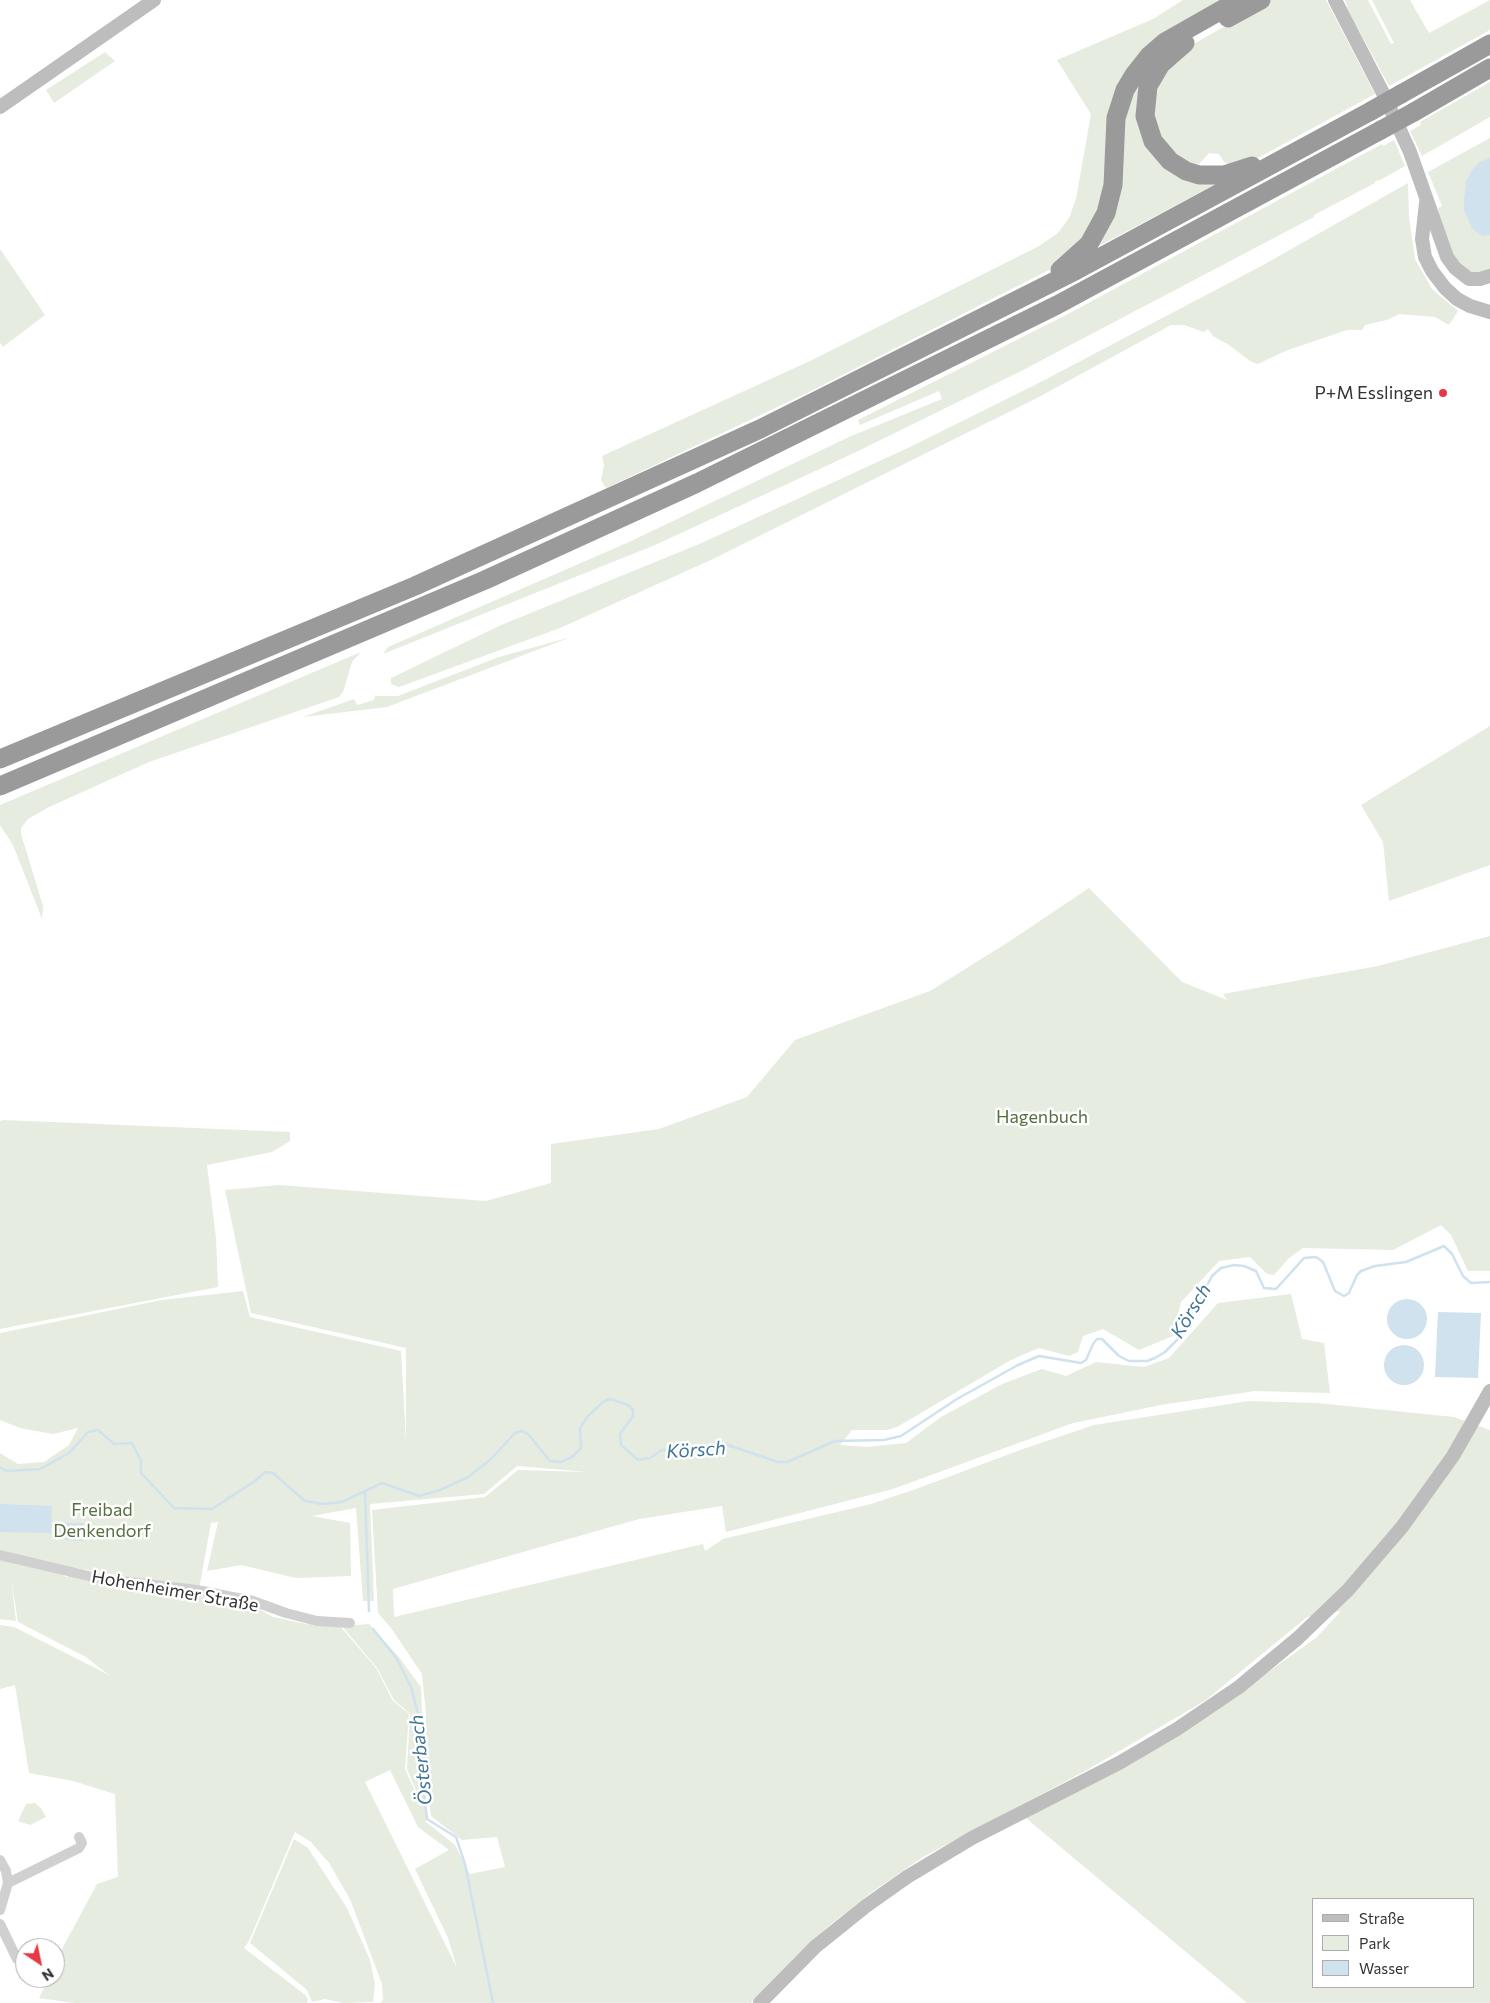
<!DOCTYPE html>
<html>
<head>
<meta charset="utf-8">
<style>
	body { margin:0 }
	#map { position:relative; width:1490px; height:2003px; overflow:hidden; background:#fff; font-family:Commissioner,sans-serif }
	canvas { display:block }
	.legend { position:absolute; left:1312px; top:1898px; width:162px; height:90px; box-sizing:border-box; background:#fff; border:1px solid #adadad; margin:0; padding:6px 9px; list-style:none; font-size:15px; color:#333 }
	.legend li { display:flex; align-items:center; gap:10px; height:25px }
	.legend b { width:25px; border:1px solid #adadad }
	.north { position:absolute; left:15px; top:1938px; width:50px; height:50px; box-sizing:border-box; background:#fff; border:1px solid #adadad; border-radius:50%; rotate:146deg; font-size:14px; font-weight:700; line-height:20px; text-align:center; color:#333 }
	.north::after { content:''; display:block; margin:auto; width:18px; height:22px; background:#e63946; clip-path:polygon(50% 0,100% 100%,50% 72%,0 100%) }
</style>
</head>
<body>
<div id="map">
<canvas width="1490" height="2003"></canvas>
<ul class="legend">
<li><b style="height:6px;background:#bdbdbd"></b>Straße</li>
<li><b style="height:14px;background:#e6ecdf"></b>Park</li>
<li><b style="height:14px;background:#cfe2ee"></b>Wasser</li>
</ul>
<div class="north">N</div>
</div>
<script>
const ctx = document.querySelector('canvas').getContext('2d');
ctx.lineJoin = 'round';
function fillPath(path, color) { ctx.fillStyle = color; ctx.fill(path, 'evenodd'); }
const shape = rows => new Path2D(rows.map(r => 'M' + r).join(''));
function trace(path, color, width, dash) { ctx.strokeStyle = color; ctx.lineWidth = width; ctx.lineCap = dash ? 'butt' : 'round'; ctx.setLineDash(dash || []); ctx.stroke(path); }
function label(font, color, halo, rows, align = 'center') {
  ctx.font = font + ' Commissioner,sans-serif'; ctx.lineWidth = 5; ctx.setLineDash([]); ctx.textBaseline = 'middle'; ctx.strokeStyle = halo; ctx.fillStyle = color; for (const [text, x, y, turn = 0] of rows) {
    ctx.save(); ctx.translate(x, y); ctx.rotate((+turn || 0) * Math.PI / 180); ctx.textAlign = isNaN(turn) ? turn : align; if (halo) ctx.strokeText(text, 0, 0); ctx.fillText(text, 0, 0); ctx.restore();
  }
}
fillPath(shape([
	[1183,0,1231,0,1139,61,1110,162,1096,227,1053,268,807,393,606,488,601,480,604,465,602,456,810,361,1039,246,1058,233,1069,218,1076,199,1091,114,1057,60,1153,19],
	[1271,0,1326,0,1375,94,1247,164,1230,165,1224,162,1219,154,1209,153,1198,165,1193,166,1158,141,1150,93,1183,50],
	[1345,0,1368,0,1391,44,1394,43,1372,0,1410,0,1429,33,1490,0,1490,30,1389,86,1349,12],
	[105,52,115,61,54,103,46,90],
	[1138,75,1147,137,1218,183,1097,247,1118,133],
	[1490,82,1490,117,1422,156,1410,131,1421,125,1420,122],
	[1490,138,1490,271,1476,275,1459,267,1442,235,1438,208,1442,206,1428,172],
	[1394,140,1405,166,1380,180,1375,181,1375,183,1314,215,1314,217,1274,238,1023,370,852,454,655,545,383,654,388,647,629,542,849,437,942,399,939,391,860,425,858,420,1068,314,1382,144,1383,146],
	[1408,183,1409,218,1415,259,1432,289,1458,311,1449,325,1435,317,1399,314,1387,320,1365,325,1362,330,1347,330,1285,351,1258,364,1250,361,1229,345,1213,336,1208,329,1204,332,1184,325,1171,325,1037,398,713,559,560,628,399,687,391,684,391,678,499,626,704,542,912,446,1033,386,1265,264],
	[0,249,45,315,3,347,0,343],
	[571,637,387,707,303,717,354,699,357,705,374,700,375,696,398,696,499,657],
	[361,652,352,662,343,692,339,697,149,762,49,807,28,819,21,828,21,834,43,906,42,919,13,845,0,825,0,805],
	[1490,726,1490,865,1389,901,1383,842,1361,805],
	[1089,888,1182,982,1227,1000,1223,994,1378,966,1490,936,1490,1271,1468,1271,1451,1235,1441,1225,1393,1250,1303,1248,1289,1258,1274,1275,1267,1274,1250,1257,1219,1261,1181,1302,1173,1336,1139,1350,1103,1329,1083,1336,1078,1352,1069,1356,1039,1348,1011,1360,897,1427,887,1430,852,1430,840,1445,866,1447,906,1443,941,1417,1002,1384,1042,1369,1066,1376,1096,1362,1144,1367,1169,1358,1218,1303,1291,1294,1302,1339,1324,1343,1330,1393,1255,1391,1161,1405,1073,1423,893,1489,726,1532,722,1506,639,1519,393,1589,394,1617,703,1544,705,1551,723,1539,871,1504,916,1489,1023,1449,1094,1425,1249,1401,1317,1403,1454,1417,1490,1430,1490,2003,1247,2003,1026,1818,1188,1729,1316,1638,1341,1611,1307,1617,1206,1700,1087,1770,923,1857,872,1892,829,1926,796,1956,751,2003,380,2003,383,2000,382,1984,350,1899,329,1863,311,1842,295,1832,249,1941,244,1948,304,1994,308,1999,307,2003,74,2003,39,1998,49,1978,55,1978,55,1962,97,1884,118,1877,115,1794,73,1781,29,1773,15,1685,0,1689,0,1625,14,1627,109,1675,86,1657,18,1622,11,1579,16,1621,0,1619,0,1560,55,1570,66,1577,71,1575,100,1583,215,1596,257,1608,273,1617,306,1624,340,1626,376,1668,393,1701,409,1714,405,1769,416,1793,415,1797,417,1793,407,1769,410,1714,394,1700,377,1668,342,1626,369,1624,398,1656,421,1687,426,1822,455,1845,470,1874,505,1867,497,1837,462,1840,431,1816,424,1759,426,1714,422,1674,391,1628,378,1613,372,1510,485,1497,518,1470,589,1472,517,1466,484,1494,370,1504,374,1601,363,1601,356,1508,312,1516,350,1523,351,1576,296,1578,241,1565,207,1571,218,1522,211,1523,199,1589,0,1555,0,1453,18,1464,44,1462,69,1445,78,1428,53,1434,20,1428,0,1420,0,1333,162,1300,243,1291,250,1317,401,1351,406,1441,406,1348,251,1313,225,1190,279,1185,486,1201,551,1183,551,1144,659,1129,747,1097,795,1040,930,991,1010,941],
	[390,1770,418,1827,449,1850,415,1869,448,1938,457,1968,365,1782],
	[1314,1899,1474,1899,1474,1987,1314,1987],
	[3,1120,290,1132,290,1141,272,1152,207,1165,216,1238,218,1287,0,1329,0,1121],
	[35,1803,41,1808,46,1817,30,1825,18,1821,26,1804],
	[294,1839,308,1848,347,1908,370,1960,375,1984,373,2002,343,2003,325,1999,312,2002,307,1990,250,1943]
]), '#e6ecdf');
fillPath(shape([
	[1490,158,1490,235,1482,236,1472,228,1464,210,1464,199,1466,181,1472,170,1480,162],
	'1387 1319a20 20 0 1 1 40 0a20 20 0 1 1-40 0Z',
	[1438,1312,1481,1313,1478,1378,1435,1377],
	'1384 1365a20 20 0 1 1 40 0a20 20 0 1 1-40 0Z',
	[0,1504,52,1506,51,1533,0,1532],
	[65,1523,84,1523,83,1541,65,1540]
]), '#cfe2ee');
trace(shape([
	[0,1467,6,1471,40,1469,69,1453,88,1432,98,1430,114,1444,132,1443,141,1461,141,1473,174,1508,212,1509,255,1481,265,1472,273,1473,305,1501,323,1504,342,1502,382,1483,419,1496,440,1490,468,1477,490,1460,515,1433,522,1431,528,1434,550,1461,561,1462,572,1457,581,1448,580,1428,588,1416,603,1402,610,1399,628,1405,633,1410,633,1416,620,1434,621,1445,638,1460,650,1458,662,1450,725,1444,778,1462,787,1462,835,1441,884,1440,901,1436,957,1399,1018,1365,1039,1356,1081,1363,1086,1360,1093,1344,1097,1339,1102,1339,1119,1356,1129,1361,1147,1361,1155,1358,1165,1352,1179,1338,1212,1276,1221,1268,1234,1265,1244,1266,1256,1271,1264,1288,1276,1289,1304,1258,1316,1257,1323,1262,1335,1291,1344,1296,1349,1293,1357,1275,1361,1271,1375,1266,1406,1262,1444,1246,1452,1254,1463,1276,1471,1283,1490,1282],
	[365,1492,369,1611],
	[373,1629,397,1659,411,1687,421,1725,422,1775,427,1819,456,1837,465,1864,493,2003]
]), '#cfe2ee', 2.5);
trace(shape([
	[0,1555,97,1578,197,1590,253,1601,286,1613,317,1621,350,1623],
	[0,1860,6,1871,8,1883,0,1910],
	[8,1883,79,1848,82,1843,79,1837],
	[0,1924,17,1959]
]), '#d0d0d0', 10);
trace(shape([
	[1335,0,1384,95,1410,152,1447,257,1455,268,1469,279,1480,279,1490,276],
	[0,107,154,0],
	[1426,203,1422,239,1425,257,1432,271,1445,288,1457,299,1470,306,1490,312],
	[760,2003,815,1947,866,1906,907,1877,972,1838,1119,1763,1177,1729,1239,1687,1298,1638,1348,1590,1402,1527,1453,1456,1490,1391]
]), '#bdbdbd', 14);
trace(shape([
	[1228,18,1261,0],
	[1185,43,1161,64,1148,86,1145,116,1153,141,1170,161,1186,171,1199,175,1224,175,1252,166],
	[1401,94,1490,44],
	[1414,112,1490,68],
	[1060,270,1089,244,1106,213,1113,185,1116,118,1125,90,1134,75,1149,56,1165,42,1239,0],
	[0,759,415,586,760,429,1075,271,1371,111],
	[0,786,485,580,697,483,1057,305,1381,130]
]), '#9a9a9a', 19);
trace(shape([
	[1371,111,1401,94],
	[1381,130,1414,112]
]), '#9a9a9a', 19);
for (const [x, y, r, color] of [
	[1443,393,5,"#e63946"]
]) { const dot = new Path2D(); dot.arc(x, y, r, 0, 2 * Math.PI); ctx.fillStyle = color; ctx.fill(dot); trace(dot, '#fff', 2); }
label('18px', '#333', '#fff', [
	["P+M Esslingen",1433,393]
], 'right');
label('18px', '#56703f', '#fff', [
	["Hagenbuch",1042,1117],
	["Freibad",102,1510],
	["Denkendorf",102,1531]
]);
label('18px', '#333', '#fff', [
	["Hohenheimer Straße",175,1591,10]
]);
label('italic 19px', '#3f7597', '#fff', [
	["Körsch",1191,1311,-59],
	["Körsch",696,1450,-4],
	["Österbach",421,1760,-96]
]);
</script>
</body>
</html>
